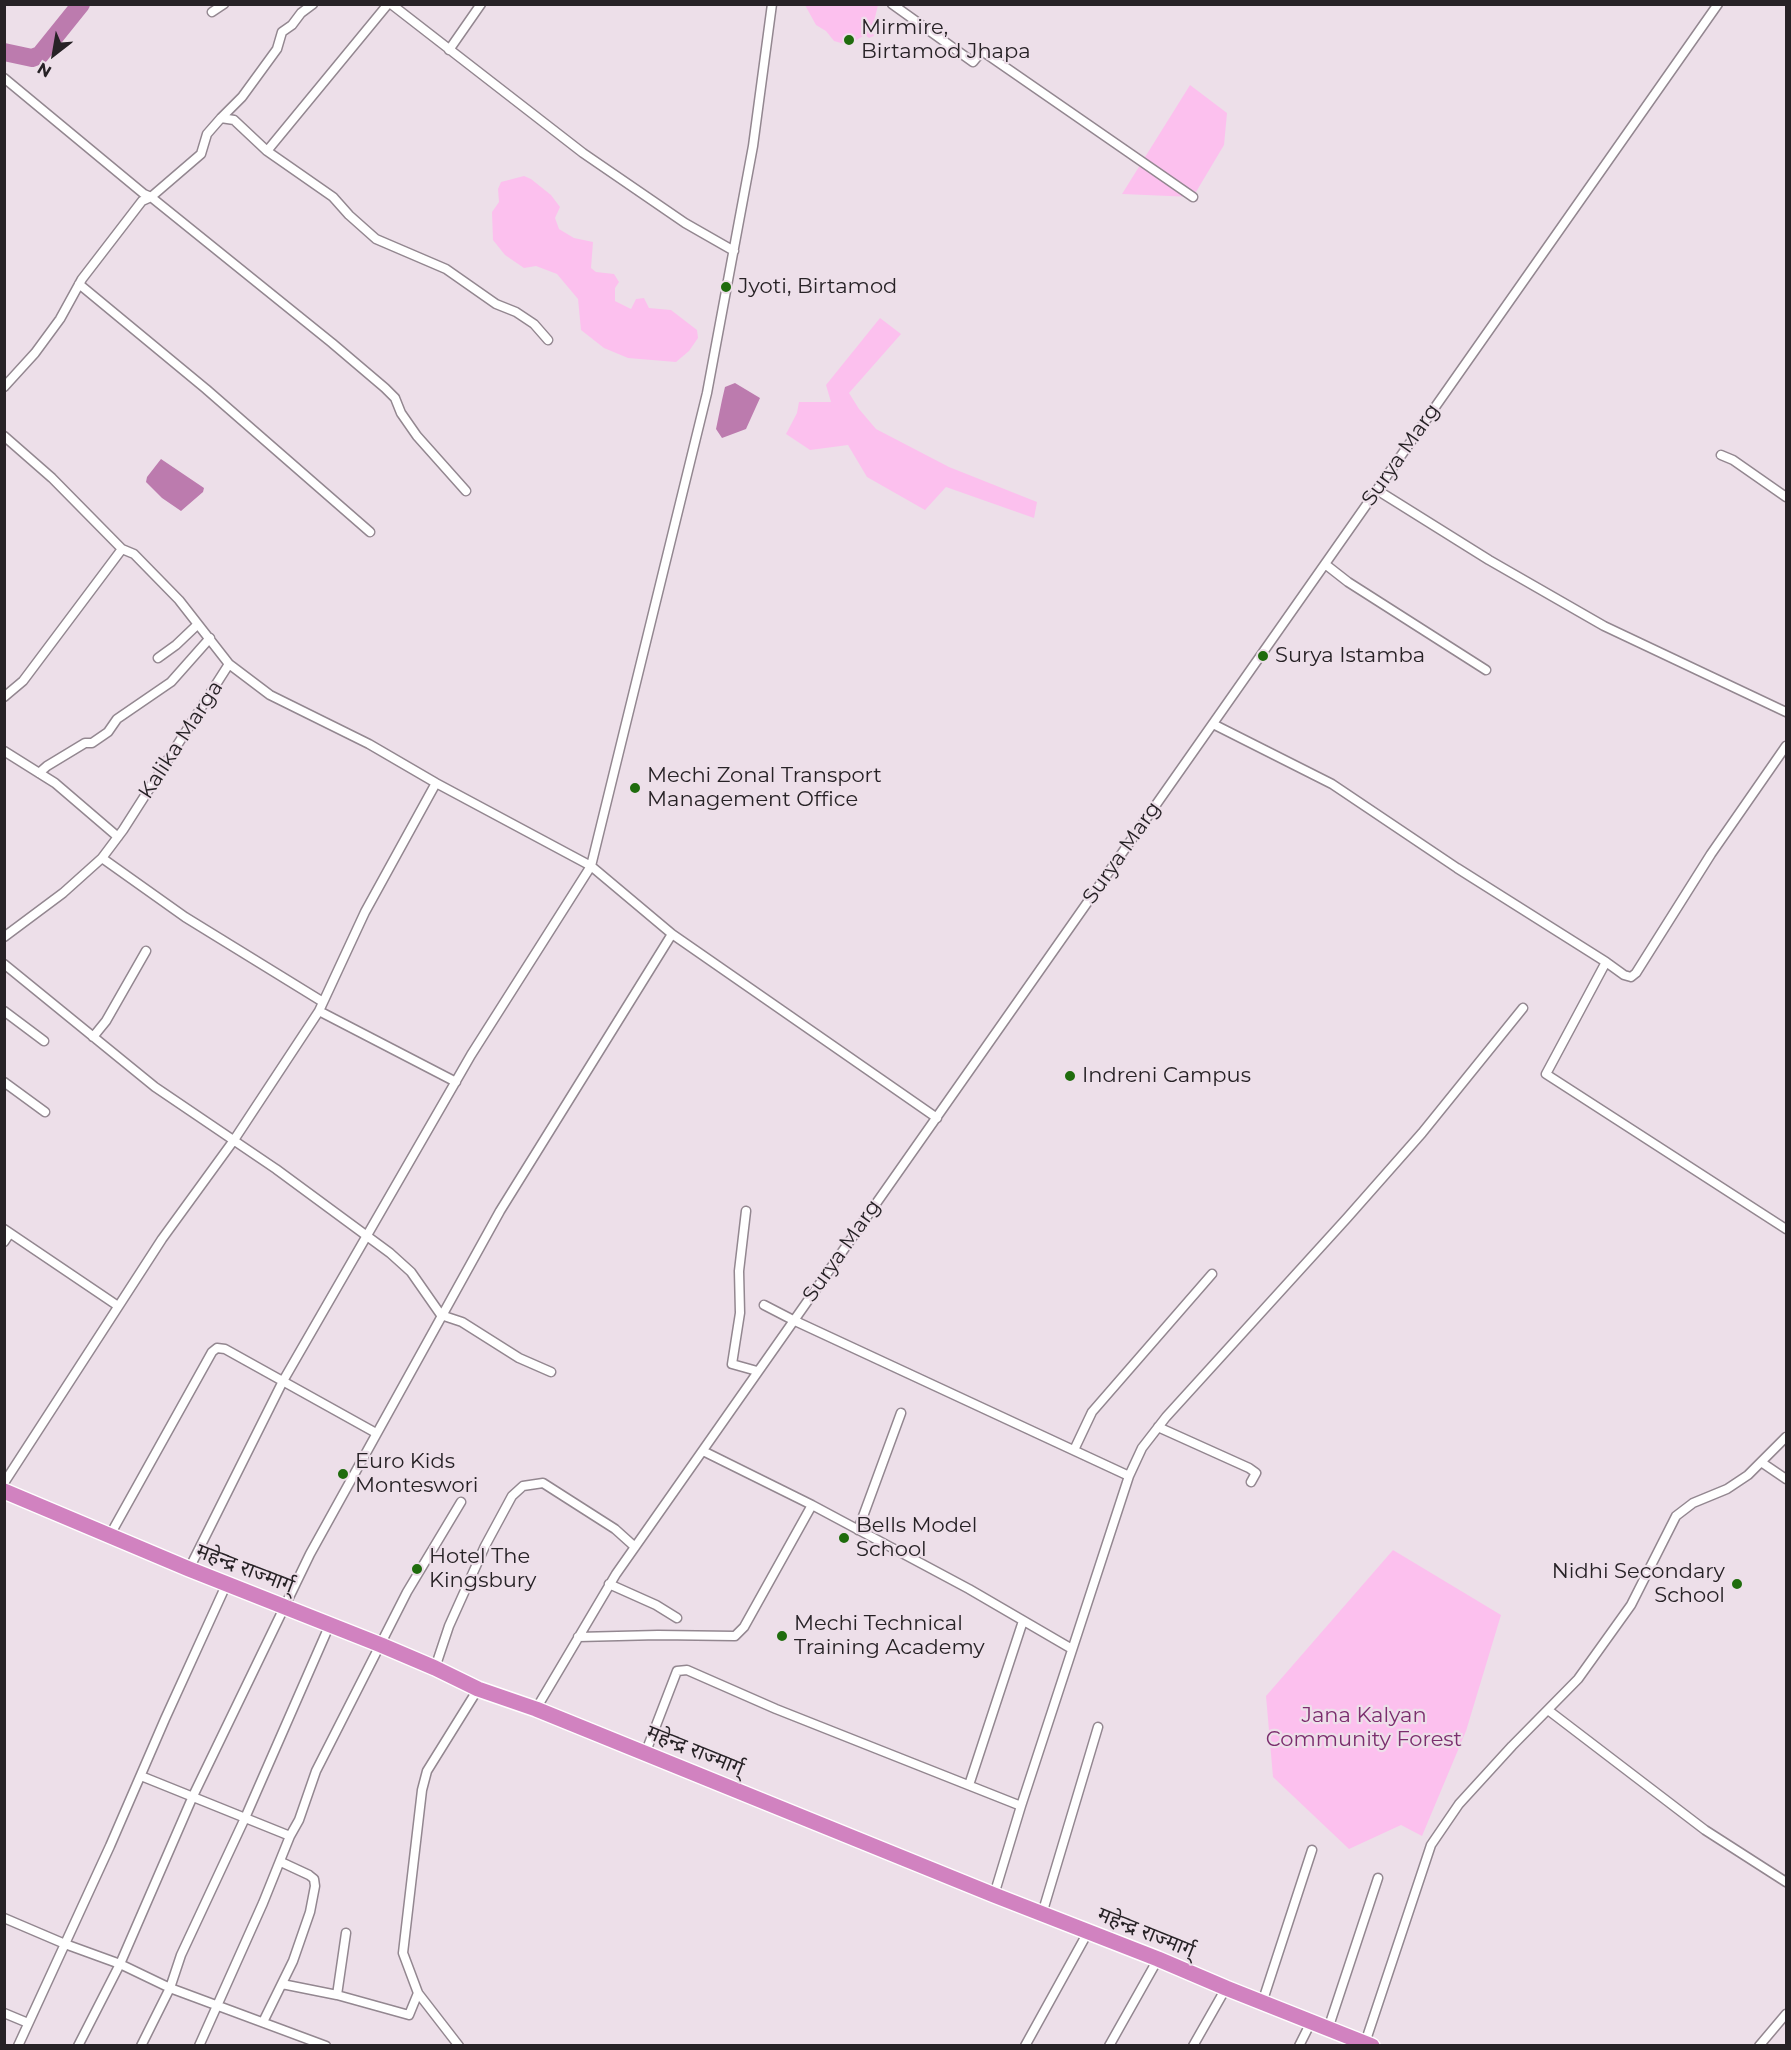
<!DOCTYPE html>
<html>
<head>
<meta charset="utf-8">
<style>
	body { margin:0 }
	#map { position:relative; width:1791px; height:2050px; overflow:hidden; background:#eddfe9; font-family:Montserrat,sans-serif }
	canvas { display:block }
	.frame { position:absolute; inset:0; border:6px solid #272226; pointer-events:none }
	.north { position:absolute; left:24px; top:24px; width:60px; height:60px; -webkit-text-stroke:4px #eddfe9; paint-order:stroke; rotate:211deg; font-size:16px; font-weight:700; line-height:24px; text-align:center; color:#272226 }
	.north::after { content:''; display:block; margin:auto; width:21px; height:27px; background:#272226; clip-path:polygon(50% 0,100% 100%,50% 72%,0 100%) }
</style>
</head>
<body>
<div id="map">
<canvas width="1791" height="2050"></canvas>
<div class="frame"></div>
<div class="north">N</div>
</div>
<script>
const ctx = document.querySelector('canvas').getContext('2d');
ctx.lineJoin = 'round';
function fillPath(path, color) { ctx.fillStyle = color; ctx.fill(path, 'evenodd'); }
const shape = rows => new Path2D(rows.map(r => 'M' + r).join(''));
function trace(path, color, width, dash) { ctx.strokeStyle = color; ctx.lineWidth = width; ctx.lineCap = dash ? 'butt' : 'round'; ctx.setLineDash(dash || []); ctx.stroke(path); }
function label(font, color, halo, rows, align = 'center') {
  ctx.font = font + ' Montserrat,"Noto Sans Devanagari",sans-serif'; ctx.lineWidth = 4.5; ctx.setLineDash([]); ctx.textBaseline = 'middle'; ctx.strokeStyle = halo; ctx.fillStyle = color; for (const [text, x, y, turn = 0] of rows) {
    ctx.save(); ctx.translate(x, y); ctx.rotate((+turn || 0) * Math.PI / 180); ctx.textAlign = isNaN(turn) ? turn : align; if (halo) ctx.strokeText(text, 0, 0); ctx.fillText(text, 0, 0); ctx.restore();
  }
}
fillPath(shape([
	[805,5,878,5,872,30,874,36,869,38,865,35,848,45,834,41,826,31,816,25],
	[1190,85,1227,113,1224,145,1193,197,1122,194],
	[524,176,531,179,551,195,560,207,555,218,559,229,574,238,593,242,591,268,596,272,614,274,619,282,615,288,615,301,631,309,636,299,644,298,649,308,671,310,697,330,698,338,689,351,676,362,628,358,604,348,581,330,578,299,557,274,536,266,524,268,505,255,493,240,492,212,499,202,498,189,501,182],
	[880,318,901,334,849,393,859,409,876,429,949,467,1037,502,1034,518,946,487,925,510,867,477,848,445,810,450,786,434,797,413,799,402,831,402,826,385],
	[1393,1550,1501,1615,1466,1731,1422,1836,1401,1825,1349,1849,1273,1777,1266,1696]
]), '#fcc0ee');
fillPath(shape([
	[735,383,760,398,746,429,722,438,716,429,722,400,725,387],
	[161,459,204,488,203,492,181,511,162,498,146,482,147,477]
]), '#bc7bae');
trace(shape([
	[4,52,32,58,40,55,81,4]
]), '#bc7bae', 18);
const street = shape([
	[391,4,583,153,685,223,734,251],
	[892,4,973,62,982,51,1193,197],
	[212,12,224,4],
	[449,50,481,4],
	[4,78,144,194,151,197,332,343,385,388,395,398,401,413,417,436,466,491],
	[221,118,242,97,277,49,282,32,292,25,301,13,313,4],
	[267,151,388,4],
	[79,284,206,389,370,532],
	[4,387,35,353,60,319,82,279,142,201,151,197,201,154,207,134,221,118,234,120,267,151,333,197,349,215,376,239,446,269,496,304,516,312,534,324,548,340],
	[4,436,52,478,122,549,134,554,179,600,229,664,123,830,102,858,63,893,4,937],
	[1721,455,1733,460,1786,497],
	[1377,490,1489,560,1604,626,1786,712],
	[1325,564,1348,582,1486,670],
	[158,658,176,645,197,625],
	[229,664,270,695,369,744,436,783,591,866,672,934,937,1118],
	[4,697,23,681,122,549],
	[1213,724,1332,784,1457,868,1606,962,1624,975,1631,977,1636,973,1711,854,1786,746],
	[4,751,55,783,118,837],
	[39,773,47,766,85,743,92,743,108,732,117,719,171,682,210,638],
	[102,858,185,917,323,1002],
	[1606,962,1546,1074,1786,1229],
	[4,964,155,1087,276,1169,390,1253,411,1272,441,1315,462,1322,519,1358,551,1372],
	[4,1011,44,1041],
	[319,1011,456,1082],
	[93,1037,106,1021,146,951],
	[4,1082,45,1112],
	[746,1211,739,1271,740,1313,732,1364,757,1371],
	[4,1229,118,1306],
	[4,1242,10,1233],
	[764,1305,793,1320,1129,1476],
	[1158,1427,1249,1468,1256,1473,1251,1482],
	[1074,1450,1092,1412,1212,1274],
	[703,1451,812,1505,969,1589,1072,1649],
	[1761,1462,1786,1479],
	[4,1483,162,1239,234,1140,319,1011,365,912,436,783],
	[858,1530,901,1413],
	[110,1535,212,1352,217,1348,225,1349,376,1433],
	[189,1569,283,1381,471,1055,591,866,707,393,753,146,772,4],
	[609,1584,656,1605,677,1618],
	[578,1637,658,1635,735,1636,744,1627,812,1505],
	[435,1668,449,1626,485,1546,512,1496,523,1486,543,1483,615,1529,635,1547],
	[536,1709,616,1574,1718,4],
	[1548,1710,1705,1830,1786,1882],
	[645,1754,677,1671,687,1670,776,1709,1021,1806],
	[141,1776,290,1836],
	[969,1785,1023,1621],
	[994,1895,1021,1806,1129,1476,1142,1448,1166,1417,1347,1218,1422,1133,1523,1008],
	[1042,1914,1098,1727],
	[4,1918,65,1944,120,1964,170,1988,326,2046],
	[346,1933,337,1995,409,2015,418,1993],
	[282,1984,337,1995],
	[1262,2003,1312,1850],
	[4,2013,28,2023],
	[263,2022,293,1961,310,1912,315,1886,314,1879,309,1875,281,1862],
	[1328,2029,1378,1878],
	[1365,2043,1431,1845,1459,1804,1512,1746,1578,1679,1631,1605,1676,1516,1693,1503,1727,1489,1748,1475,1786,1437],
	[18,2046,110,1846,165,1719,227,1583],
	[78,2046,120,1964,193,1796,310,1554,500,1211,672,934],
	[141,2046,170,1988,181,1955,245,1818,330,1624],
	[199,2046,263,1903,290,1836,299,1820,316,1771,407,1592,461,1502],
	[459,2046,418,1993,403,1953,422,1790,427,1771,478,1689],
	[1025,2046,1088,1932],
	[1109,2046,1158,1959],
	[1193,2046,1226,1988],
	[1299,2046,1311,2022],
	[1759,2046,1786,2014]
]);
const highway = shape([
	[4,1491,189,1569,381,1645,435,1668,478,1689,536,1709,994,1895,1158,1959,1226,1988,1372,2046]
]);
trace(street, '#938790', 11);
trace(highway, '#fff', 18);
trace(street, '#fff', 8);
trace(highway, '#d182c0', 15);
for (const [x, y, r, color] of [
	[849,40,6,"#1f6c0d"],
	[726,287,6,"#1f6c0d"],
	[1263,656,6,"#1f6c0d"],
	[635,788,6,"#1f6c0d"],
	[1070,1076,6,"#1f6c0d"],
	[343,1474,6,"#1f6c0d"],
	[844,1538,6,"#1f6c0d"],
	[417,1569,6,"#1f6c0d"],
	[1737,1584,6,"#1f6c0d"],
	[782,1636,6,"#1f6c0d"]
]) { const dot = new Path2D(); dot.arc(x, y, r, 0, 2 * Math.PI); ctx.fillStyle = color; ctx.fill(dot); trace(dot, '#eddfe9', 2); }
label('21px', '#272226', '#eddfe9', [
	["Mirmire,",861,28],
	["Birtamod Jhapa",861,52],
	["Jyoti, Birtamod",738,287],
	["Surya Istamba",1275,656],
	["Mechi Zonal Transport",647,776],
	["Management Office",647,800],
	["Indreni Campus",1082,1076],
	["Euro Kids",355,1462],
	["Monteswori",355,1486],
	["Bells Model",856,1526],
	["School",856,1550],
	["Hotel The",429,1557],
	["Kingsbury",429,1581],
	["Nidhi Secondary",1725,1572,"right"],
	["School",1725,1596,"right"],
	["Mechi Technical",794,1624],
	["Training Academy",794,1648]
], 'left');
label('21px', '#272226', '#eddfe9', [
	["Surya Marg",1401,455,-55],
	["Kalika Marga",181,740,-57],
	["Surya Marg",1122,853,-55],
	["Surya Marg",842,1251,-55],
	["महेन्द्र राज्मार्ग्",245,1569,21],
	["महेन्द्र राज्मार्ग्",695,1751,22],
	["महेन्द्र राज्मार्ग्",1146,1933,22]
]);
label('21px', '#7b2e6e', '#eddfe9', [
	["Jana Kalyan",1364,1716],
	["Community Forest",1364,1740]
]);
</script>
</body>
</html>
